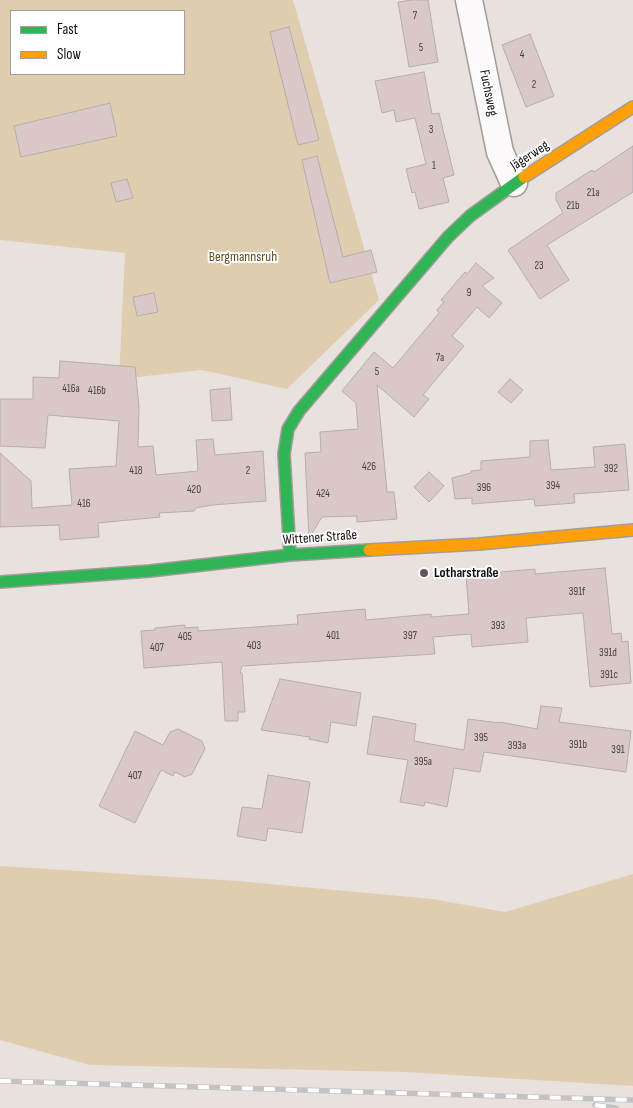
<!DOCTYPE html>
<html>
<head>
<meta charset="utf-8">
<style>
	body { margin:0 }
	#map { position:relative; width:633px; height:1108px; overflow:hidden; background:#e9e1de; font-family:"Sofia Sans Condensed",sans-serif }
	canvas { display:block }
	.legend { position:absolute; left:10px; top:10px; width:175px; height:65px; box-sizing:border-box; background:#fff; border:1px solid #a19f9e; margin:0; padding:6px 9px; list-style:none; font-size:15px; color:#140e0d }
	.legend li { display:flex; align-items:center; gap:10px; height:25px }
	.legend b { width:25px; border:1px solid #a19f9e }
</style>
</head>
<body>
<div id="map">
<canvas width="633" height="1108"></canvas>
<ul class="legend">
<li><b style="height:6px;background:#30b455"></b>Fast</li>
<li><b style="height:6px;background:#ff9f0a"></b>Slow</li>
</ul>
</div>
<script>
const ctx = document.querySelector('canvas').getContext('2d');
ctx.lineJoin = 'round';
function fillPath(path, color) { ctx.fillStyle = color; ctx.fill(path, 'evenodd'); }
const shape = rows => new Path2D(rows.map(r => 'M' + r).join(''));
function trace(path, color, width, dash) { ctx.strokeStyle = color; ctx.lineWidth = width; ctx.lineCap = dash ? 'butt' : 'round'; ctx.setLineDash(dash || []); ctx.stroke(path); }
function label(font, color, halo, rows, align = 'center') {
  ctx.font = font + ' "Sofia Sans Condensed",sans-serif'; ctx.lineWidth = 4; ctx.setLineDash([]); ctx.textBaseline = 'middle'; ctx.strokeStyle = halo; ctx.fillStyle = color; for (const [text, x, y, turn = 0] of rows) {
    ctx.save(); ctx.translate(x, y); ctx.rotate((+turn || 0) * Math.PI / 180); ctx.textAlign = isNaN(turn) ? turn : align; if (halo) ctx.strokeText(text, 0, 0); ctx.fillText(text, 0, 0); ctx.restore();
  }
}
fillPath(shape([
	[0,0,293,0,379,300,287,389,202,370,119,379,125,253,0,240],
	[11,11,184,11,184,74,11,74],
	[0,866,238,881,432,899,505,912,633,874,633,1086,406,1072,90,1065,0,1040]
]), '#dfcdb0');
const building = shape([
	[412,0,428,0,438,62,409,67,398,2,412,0],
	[289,27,319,140,298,145,270,32,289,27],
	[530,34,554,96,526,107,502,45,530,34],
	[424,72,432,114,439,113,454,175,443,178,449,202,419,209,415,192,412,193,406,169,426,164,415,118,396,122,394,110,382,113,375,81,424,72],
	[110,103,117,136,21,157,14,126,110,103],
	[633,146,633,192,547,245,569,280,540,299,508,250,563,213,556,200,556,193,592,170,594,172,633,146],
	[317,156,343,257,371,250,377,272,330,283,302,160,317,156],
	[127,179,133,198,116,202,111,183,127,179],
	[476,263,494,278,482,286,502,303,489,318,477,307,452,336,464,346,423,395,429,399,414,417,377,385,387,492,394,492,397,519,357,522,357,516,322,517,309,538,305,453,321,452,320,432,358,429,356,403,342,391,374,352,393,368,439,313,437,310,444,302,441,300,465,272,467,274,476,263],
	[154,293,158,312,137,316,133,297,154,293],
	[60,361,135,367,139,407,138,447,153,446,156,475,198,471,196,440,213,439,215,455,263,451,266,501,212,505,196,508,194,511,159,513,160,517,98,523,99,537,60,540,59,525,0,527,0,453,31,481,32,508,72,505,69,469,116,466,119,421,48,415,45,448,0,446,0,399,33,399,33,377,59,378,60,361],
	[510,379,523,390,511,403,498,392,510,379],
	[230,388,232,420,212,421,210,390,230,388],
	[548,440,551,470,595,467,593,447,625,444,629,490,574,494,575,503,535,506,534,499,472,504,472,498,455,499,452,478,471,473,471,471,481,470,481,461,530,457,530,441,548,440],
	[429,472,444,486,429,502,414,487,429,472],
	[605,568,612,634,621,633,622,642,628,641,631,683,590,687,583,613,526,618,528,642,472,647,471,634,433,637,435,654,242,666,240,673,242,673,245,712,238,712,238,721,225,721,222,662,144,668,141,631,155,630,155,628,185,625,185,628,198,627,198,631,298,624,297,615,365,609,366,620,431,614,431,617,469,614,466,575,535,569,535,574,605,568],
	[280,679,361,693,356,726,331,722,328,743,309,739,310,737,261,730,280,679],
	[541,706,562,708,559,722,631,731,626,772,484,752,480,772,454,768,447,807,425,802,424,806,400,802,408,760,367,754,373,716,416,724,414,741,464,750,468,719,500,723,500,722,537,729,541,706],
	[178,729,202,741,205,749,192,774,185,777,175,772,173,776,161,770,135,823,99,806,135,731,163,745,170,732,178,729],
	[268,775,310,782,302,833,268,828,266,841,237,836,242,807,262,809,268,775]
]);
fillPath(building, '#dac8c8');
trace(building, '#b4adac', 1);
const street = shape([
	[469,0,500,152,514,183]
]);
const fast = shape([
	[290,555,284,454,288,429,299,411,448,237,470,216,524,177],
	[0,582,150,571,290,555,369,550]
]);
const slow = shape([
	[524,177,633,107],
	[369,550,479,544,633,530]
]);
trace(street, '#a29c9a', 29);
trace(fast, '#a29c9a', 14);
trace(slow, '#a29c9a', 14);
trace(street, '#fcfafa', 26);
trace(fast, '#30b455', 11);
trace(slow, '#ff9f0a', 11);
const rail = shape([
	[0,1081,633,1100],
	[595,1105,616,1108]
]);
trace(rail, '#c5c3c2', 5.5);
trace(rail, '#fff', 4, [11]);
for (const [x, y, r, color] of [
	[424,573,5,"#5f5856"]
]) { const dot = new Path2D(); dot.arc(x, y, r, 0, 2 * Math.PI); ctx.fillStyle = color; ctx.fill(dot); trace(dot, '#fff', 2); }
label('11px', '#49403f', null, [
	["7",415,16],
	["5",421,48],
	["4",522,55],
	["2",534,85],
	["3",431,130],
	["1",434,166],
	["21a",593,193],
	["21b",573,206],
	["23",539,266],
	["9",469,293],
	["7a",440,358],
	["5",377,372],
	["416a",71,389],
	["416b",97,391],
	["426",369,467],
	["392",611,469],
	["418",136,471],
	["2",248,471],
	["394",553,486],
	["396",484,488],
	["420",194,490],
	["424",323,494],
	["416",84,504],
	["391f",577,592],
	["393",498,626],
	["401",333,636],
	["397",410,636],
	["405",185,637],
	["403",254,646],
	["407",157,648],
	["391d",608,653],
	["391c",609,675],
	["395",481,738],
	["391b",578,745],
	["393a",517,746],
	["391",618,750],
	["395a",423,762],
	["407",135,776]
]);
label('14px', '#140e0d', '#fff', [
	["Fuchsweg",488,93,79],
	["Jägerweg",530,156,-33],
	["Wittener Straße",320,538,-4]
]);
label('14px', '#634a18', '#fff', [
	["Bergmannsruh",243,257]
]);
label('bold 14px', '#140e0d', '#fff', [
	["Lotharstraße",434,573]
], 'left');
</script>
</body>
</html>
